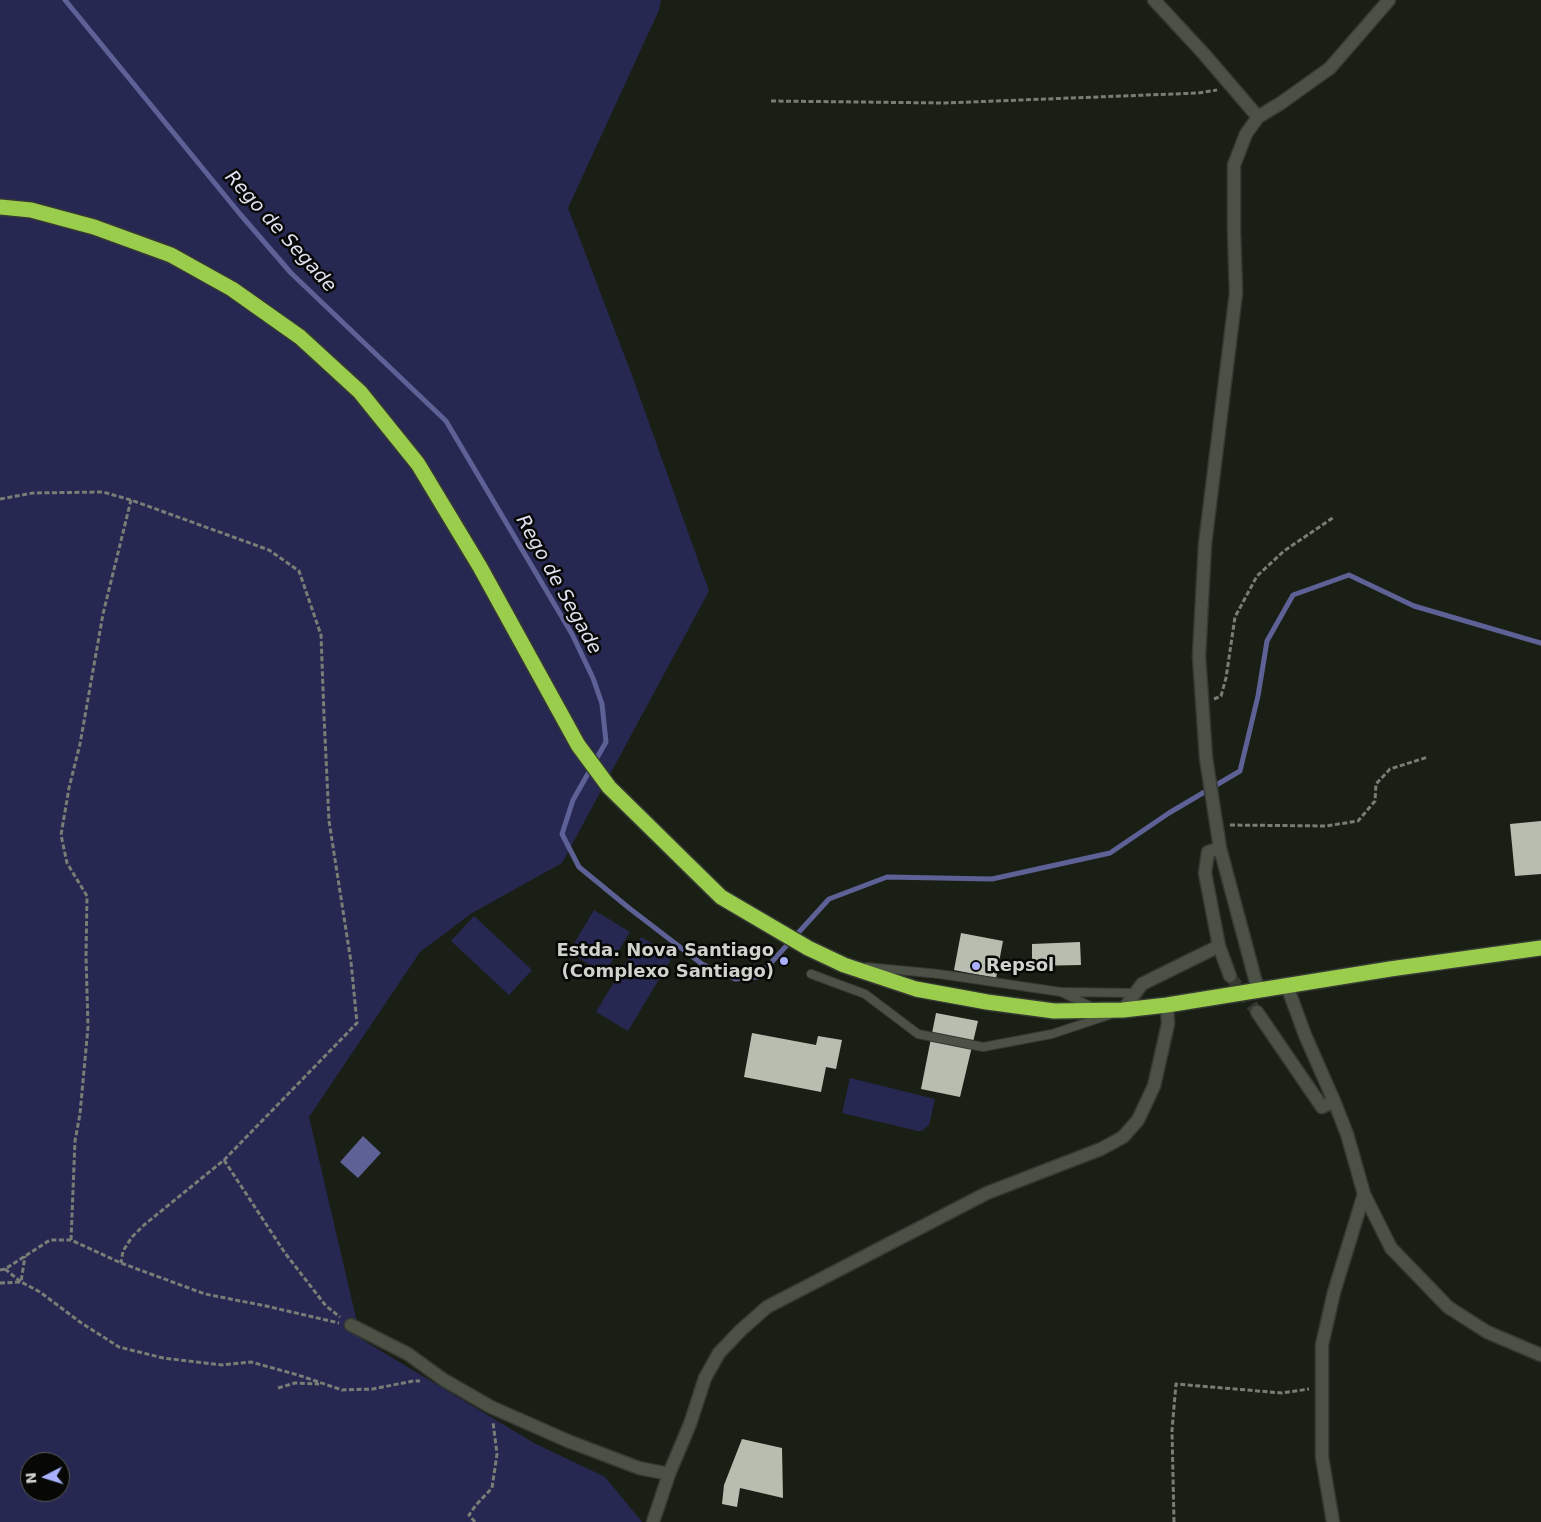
<!DOCTYPE html>
<html>
<head>
<meta charset="utf-8">
<style>
	body { margin:0 }
	#map { position:relative; width:1541px; height:1522px; overflow:hidden; background:#1a1f15; font-family:"DejaVu Sans",sans-serif }
	canvas { display:block }
	.north { position:absolute; left:20px; top:1452px; width:50px; height:50px; box-sizing:border-box; background:#070805; border:1px solid #575955; border-radius:50%; rotate:265deg; font-size:14px; font-weight:700; line-height:20px; text-align:center; color:#d0d3cc }
	.north::after { content:''; display:block; margin:auto; width:18px; height:22px; background:#a9b0fc; clip-path:polygon(50% 0,100% 100%,50% 72%,0 100%) }
</style>
</head>
<body>
<div id="map">
<canvas width="1541" height="1522"></canvas>
<div class="north">N</div>
</div>
<script>
const ctx = document.querySelector('canvas').getContext('2d');
ctx.lineJoin = 'round';
function fillPath(path, color) { ctx.fillStyle = color; ctx.fill(path, 'evenodd'); }
const shape = rows => new Path2D(rows.map(r => 'M' + r).join(''));
function trace(path, color, width, dash) { ctx.strokeStyle = color; ctx.lineWidth = width; ctx.lineCap = dash ? 'butt' : 'round'; ctx.setLineDash(dash || []); ctx.stroke(path); }
function label(font, color, halo, rows, align = 'center') {
  ctx.font = font + ' "DejaVu Sans",sans-serif'; ctx.lineWidth = 5; ctx.setLineDash([]); ctx.textBaseline = 'middle'; ctx.strokeStyle = halo; ctx.fillStyle = color; for (const [text, x, y, turn = 0] of rows) {
    ctx.save(); ctx.translate(x, y); ctx.rotate((+turn || 0) * Math.PI / 180); ctx.textAlign = isNaN(turn) ? turn : align; if (halo) ctx.strokeText(text, 0, 0); ctx.fillText(text, 0, 0); ctx.restore();
  }
}
fillPath(shape([
	[0,0,661,0,659,10,568,208,633,378,709,591,562,863,472,913,420,952,309,1117,361,1339,534,1443,605,1477,642,1522,0,1522],
	[30,1462,60,1462,60,1492,30,1492],
	[594,910,630,932,604,974,569,952],
	[474,916,532,970,509,995,451,941],
	[641,937,673,956,628,1031,596,1012],
	[850,1078,935,1099,929,1125,922,1131,918,1131,842,1113]
]), '#272852');
fillPath(shape([
	[363,1136,381,1153,358,1178,340,1162]
]), '#5d6195');
trace(shape([
	[65,0,240,214,291,273,446,421,572,634,593,678,602,704,606,742,573,800,562,834,579,867,629,908,702,964,735,979,758,977,829,899,887,877,992,879,1110,853,1169,813,1240,771,1258,696,1267,641,1293,595,1349,575,1414,606,1541,643]
]), '#5d6195', 5);
fillPath(shape([
	[1541,821,1541,874,1515,876,1510,824],
	[961,933,1003,941,996,978,954,970],
	[1080,942,1081,965,1032,966,1032,944],
	[936,1013,978,1021,960,1097,921,1089],
	[752,1033,816,1045,818,1036,842,1040,836,1069,826,1067,821,1092,744,1077],
	[742,1439,782,1448,783,1498,740,1488,737,1507,722,1504,724,1485]
]), '#b7beb0');
trace(shape([
	[1230,976,1257,1012]
]), '#353a30', 12, [12, 6]);
const lane = shape([
	[867,967,939,974,1061,992,1092,1007],
	[811,974,865,994,918,1034,983,1047,1052,1034,1109,1015],
	[1063,992,1136,993]
]);
const street = shape([
	[1154,0,1204,54,1258,117],
	[1220,848,1208,852,1205,873,1219,946,1230,976],
	[1287,986,1305,1035,1334,1101,1347,1134,1364,1194,1391,1248,1448,1307,1487,1332,1541,1355],
	[1258,990,1220,848,1206,758,1199,656,1205,544,1236,293,1234,230,1234,165,1246,134,1258,117,1281,103,1330,68,1389,0],
	[1123,1010,1142,984,1219,946],
	[1257,1012,1322,1107,1334,1101],
	[351,1325,408,1354,444,1380,491,1407,568,1441,639,1468,669,1474],
	[653,1522,669,1474,690,1424,705,1378,719,1353,741,1330,767,1307,987,1193,1101,1149,1123,1137,1138,1120,1154,1086,1168,1024,1167,1005],
	[1333,1522,1322,1457,1322,1345,1334,1292,1364,1194]
]);
const highway = shape([
	[0,207,31,210,94,227,171,255,232,289,300,337,360,392,418,464,480,567,578,745,609,787,721,897,808,948,844,965,916,989,987,1002,1054,1011,1123,1010,1167,1005,1390,969,1541,948]
]);
trace(lane, '#363933', 10);
trace(street, '#363933', 15);
trace(highway, '#363933', 18);
trace(shape([
	[771,101,945,103,1198,93,1217,90],
	[0,499,33,493,103,492,131,500,269,550,299,571,321,635,324,716,329,821,351,962,357,1023,224,1160,144,1225,132,1237,123,1251,121,1263],
	[1214,699,1221,696,1226,678,1235,617,1257,576,1284,551,1334,517],
	[1230,825,1326,826,1358,821,1375,801,1376,784,1390,769,1428,757],
	[224,1160,285,1253,326,1306,340,1317],
	[71,1240,75,1141,80,1114,88,1027,86,956,87,896,67,863,61,835,69,788,80,744,103,614,131,500],
	[5,1269,21,1282,25,1256],
	[0,1270,5,1269,50,1240,71,1240,121,1263,205,1294,266,1306,339,1323],
	[0,1283,21,1282,40,1292,80,1322,119,1347,163,1358,222,1365,251,1362,298,1375,342,1390,373,1389,413,1381,420,1381],
	[278,1388,295,1383,319,1384],
	[475,1522,469,1515,476,1505,492,1488,497,1454,493,1422],
	[1174,1522,1172,1430,1176,1384,1282,1393,1309,1389]
]), '#797d75', 3, [5, 2.5]);
trace(lane, '#4c5146', 8);
trace(street, '#4c5146', 12);
trace(highway, '#9bcd4d', 15);
for (const [x, y, r, color] of [
	[784,961,5,"#a9b0fc"],
	[976,966,5,"#a9b0fc"]
]) { const dot = new Path2D(); dot.arc(x, y, r, 0, 2 * Math.PI); ctx.fillStyle = color; ctx.fill(dot); trace(dot, '#070805', 2); }
label('bold 18px', '#d0d3cc', '#070805', [
	["Estda. Nova Santiago",774,951],
	["(Complexo Santiago)",774,972],
	["Repsol",986,966,"left"]
], 'right');
label('italic 19px', '#dfe1f1', '#070805', [
	["Rego de Segade",280,232,48],
	["Rego de Segade",558,585,61]
]);
</script>
</body>
</html>
